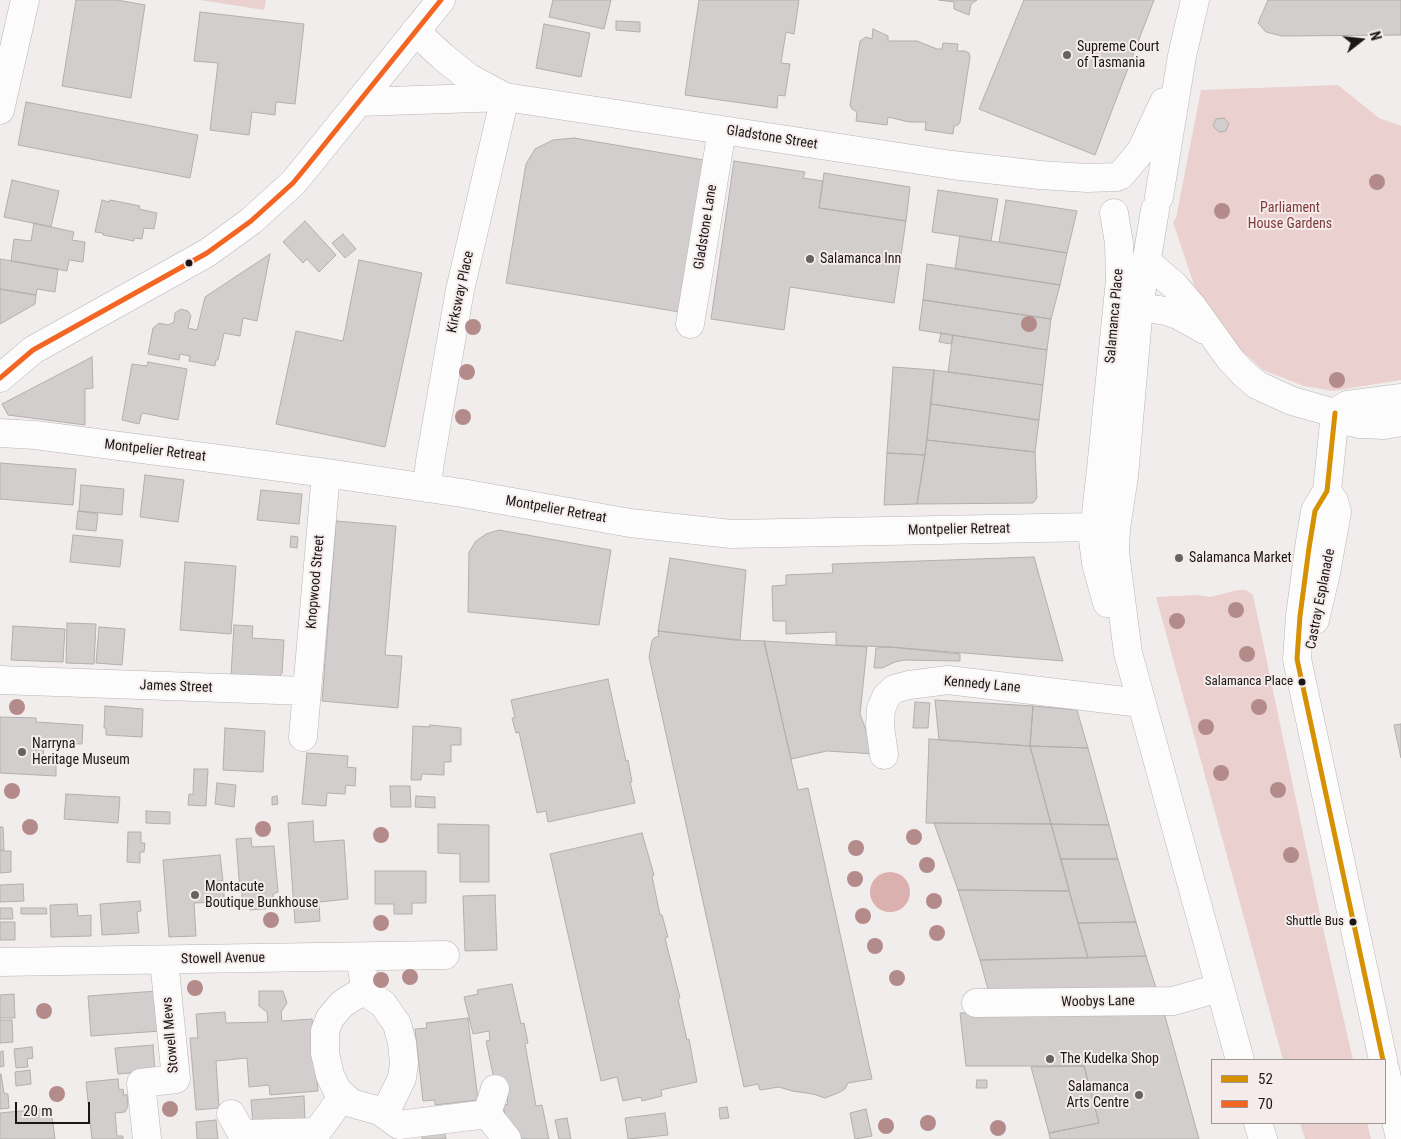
<!DOCTYPE html>
<html>
<head>
<meta charset="utf-8">
<style>
	body { margin:0 }
	#map { position:relative; width:1401px; height:1139px; overflow:hidden; background:#f2eded; font-family:"Roboto Condensed",sans-serif }
	canvas { display:block }
	.legend { position:absolute; left:1211px; top:1059px; width:175px; height:65px; box-sizing:border-box; background:#f5ebea; border:1px solid #9d9695; margin:0; padding:6px 9px; list-style:none; font-size:15px; color:#1a1716 }
	.legend li { display:flex; align-items:center; gap:10px; height:25px }
	.legend b { width:25px; border:1px solid #9d9695 }
	.north { position:absolute; left:1336px; top:15px; width:50px; height:50px; -webkit-text-stroke:4px #f5ebea; paint-order:stroke; rotate:74deg; font-size:14px; font-weight:700; line-height:20px; text-align:center; color:#1a1716 }
	.north::after { content:''; display:block; margin:auto; width:18px; height:22px; background:#1a1716; clip-path:polygon(50% 0,100% 100%,50% 72%,0 100%) }
	.scale { position:absolute; left:15px; top:1102px; width:75px; height:22px; box-sizing:border-box; border:2px solid #1a1716; border-top:0; padding-left:6px; font-size:15px; line-height:18px; white-space:nowrap; color:#1a1716; -webkit-text-stroke:4px #f5ebea; paint-order:stroke }
</style>
</head>
<body>
<div id="map">
<canvas width="1401" height="1139"></canvas>
<ul class="legend">
<li><b style="height:6px;background:#d69103"></b>52</li>
<li><b style="height:6px;background:#f26522"></b>70</li>
</ul>
<div class="north">N</div>
<div class="scale">20 m</div>
</div>
<script>
const ctx = document.querySelector('canvas').getContext('2d');
ctx.lineJoin = 'round';
function fillPath(path, color) { ctx.fillStyle = color; ctx.fill(path, 'evenodd'); }
const shape = rows => new Path2D(rows.map(r => 'M' + r).join(''));
function trace(path, color, width, dash) { ctx.strokeStyle = color; ctx.lineWidth = width; ctx.lineCap = dash ? 'butt' : 'round'; ctx.setLineDash(dash || []); ctx.stroke(path); }
function label(font, color, halo, rows, align = 'center') {
  ctx.font = font + ' "Roboto Condensed",sans-serif'; ctx.lineWidth = 4; ctx.setLineDash([]); ctx.textBaseline = 'middle'; ctx.strokeStyle = halo; ctx.fillStyle = color; for (const [text, x, y, turn = 0] of rows) {
    ctx.save(); ctx.translate(x, y); ctx.rotate((+turn || 0) * Math.PI / 180); ctx.textAlign = isNaN(turn) ? turn : align; if (halo) ctx.strokeText(text, 0, 0); ctx.fillText(text, 0, 0); ctx.restore();
  }
}
fillPath(shape([
	[200,0,266,0,264,10],
	[1338,85,1379,118,1401,126,1401,380,1333,391,1304,386,1263,370,1229,339,1194,285,1173,222,1176,218,1201,90],
	[1238,590,1246,590,1253,595,1321,919,1353,1060,1283,1060,1156,597,1196,595,1210,597],
	[1300,1123,1367,1123,1371,1139,1305,1139]
]), '#ead0cf');
fillPath(shape([
	'870 892a20 20 0 1 1 40 0a20 20 0 1 1-40 0Z'
]), '#dab1ae');
const building = shape([
	[76,0,117,0,145,5,131,98,62,86,76,0],
	[553,0,611,0,604,29,549,17,553,0],
	[699,0,799,0,794,34,786,32,781,63,790,64,785,96,778,95,777,108,685,95,699,0],
	[939,0,977,0,971,4,969,15,954,9,954,2,939,0],
	[1024,0,1154,0,1095,155,979,109,1024,0],
	[1268,0,1401,0,1401,35,1282,36,1266,32,1258,23,1268,0],
	[200,12,304,24,295,104,276,102,275,115,252,112,249,135,210,130,218,63,194,61,200,12],
	[616,21,640,22,640,32,616,30,616,21],
	[544,24,590,33,581,77,536,68,544,24],
	[873,29,888,36,888,41,917,41,937,49,942,49,943,43,958,44,957,51,965,51,969,53,970,57,960,122,958,125,954,126,953,134,925,130,926,122,909,122,888,117,887,125,856,121,857,112,852,109,850,105,860,41,866,37,872,39,873,29],
	[26,102,198,135,190,178,18,145,26,102],
	[1224,118,1229,123,1226,131,1219,132,1213,126,1216,119,1224,118],
	[574,138,704,160,679,312,506,283,526,164,535,149,553,140,574,138],
	[734,161,805,172,803,178,823,181,819,208,906,221,894,303,790,287,784,330,711,319,734,161],
	[824,173,910,187,906,221,819,208,824,173],
	[12,180,59,191,51,227,4,217,12,180],
	[938,190,998,199,991,241,932,232,938,190],
	[102,200,109,202,110,200,140,206,139,209,157,213,154,229,144,228,142,239,134,238,134,241,103,235,103,233,95,232,102,200],
	[1006,200,1077,211,1067,253,999,242,1006,200],
	[305,221,336,255,319,272,307,259,303,263,283,242,305,221],
	[34,223,74,232,72,240,85,242,83,262,69,260,67,271,11,261,14,239,31,241,34,223],
	[343,234,356,249,345,258,332,243,343,234],
	[960,236,1067,253,1060,285,955,269,960,236],
	[270,254,257,321,243,318,240,336,224,333,218,360,216,360,215,366,189,361,190,356,180,354,179,360,148,354,153,328,159,323,168,325,174,322,175,313,181,309,188,311,191,316,188,328,197,330,205,297,270,254],
	[0,259,58,269,55,292,37,289,36,295,0,289,0,259],
	[359,260,422,273,385,447,276,424,296,331,343,341,359,260],
	[927,264,1060,285,1051,319,923,300,927,264],
	[0,289,36,295,35,304,0,324,0,289],
	[923,300,1051,319,1047,350,919,330,923,300],
	[941,333,953,335,951,344,939,342,941,333],
	[953,335,1047,350,1043,385,948,372,953,335],
	[92,357,93,388,85,389,85,425,8,415,2,404,92,357],
	[148,362,187,369,178,420,142,413,139,424,122,420,132,364,147,366,148,362],
	[893,367,934,370,925,455,887,453,893,367],
	[934,370,1043,385,1039,420,931,404,934,370],
	[931,404,1039,420,1035,452,927,440,931,404],
	[927,440,1035,452,1037,498,1033,503,917,504,927,440],
	[887,453,925,455,917,504,884,505,887,453],
	[0,463,76,469,73,505,0,499,0,463],
	[145,475,184,480,178,522,140,517,145,475],
	[81,485,124,489,122,515,79,511,81,485],
	[261,490,302,494,299,524,257,520,261,490],
	[78,511,98,514,96,531,76,529,78,511],
	[336,521,396,526,385,655,402,656,398,708,322,701,336,521],
	[499,530,611,550,599,625,468,612,469,552,476,541,486,534,499,530],
	[73,535,123,540,120,567,70,562,73,535],
	[291,536,298,537,297,548,290,547,291,536],
	[1034,557,1063,661,890,647,836,645,836,632,786,634,786,621,773,621,772,586,786,585,786,575,833,573,832,564,1034,557],
	[670,558,746,570,740,640,658,631,670,558],
	[185,562,236,566,231,634,180,630,185,562],
	[67,623,96,624,94,664,66,663,67,623],
	[234,625,253,626,252,638,284,640,282,673,279,677,231,675,234,625],
	[13,626,65,629,63,662,11,660,13,626],
	[99,627,125,629,122,665,96,663,99,627],
	[658,631,734,640,764,641,798,790,808,788,872,1079,848,1083,845,1089,838,1093,825,1098,813,1094,792,1091,779,1087,760,1090,758,1084,744,1087,649,657,652,641,654,638,659,636,658,631],
	[764,641,867,647,860,714,875,754,827,751,791,759,764,641],
	[890,647,960,654,960,661,904,660,895,662,882,668,874,668,876,648,890,647],
	[608,679,626,761,628,760,632,782,630,782,635,803,548,822,546,811,537,813,519,732,516,733,512,718,515,718,511,700,608,679],
	[935,700,1033,706,1030,746,939,740,935,700],
	[915,702,930,703,928,728,913,728,915,702],
	[105,706,143,709,142,737,106,735,106,728,104,728,105,706],
	[1033,706,1077,710,1088,748,1030,746,1033,706],
	[0,717,36,718,36,722,83,725,82,744,44,742,43,760,56,761,56,776,0,773,0,717],
	[1401,724,1401,758,1394,725,1401,724],
	[430,725,461,728,461,745,451,745,451,762,444,762,444,775,422,774,421,780,411,780,413,726,430,727,430,725],
	[225,728,265,731,263,772,223,770,225,728],
	[929,739,1030,746,1051,824,926,823,929,739],
	[1030,746,1088,748,1109,825,1051,824,1030,746],
	[307,753,348,756,347,767,356,768,355,786,346,785,345,794,327,793,326,806,302,804,307,753],
	[194,769,208,769,206,806,188,805,189,794,193,795,194,769],
	[217,783,236,785,234,807,215,804,217,783],
	[390,786,410,786,411,807,391,807,390,786],
	[66,794,120,797,118,823,64,819,66,794],
	[277,796,278,804,272,805,272,797,277,796],
	[416,796,435,797,435,808,415,807,416,796],
	[146,811,170,812,170,824,146,823,146,811],
	[313,821,314,842,344,840,348,899,319,902,320,921,295,923,288,823,313,821],
	[934,823,1051,824,1069,891,958,890,934,823],
	[438,824,489,825,489,882,460,882,460,854,438,853,438,824],
	[1051,824,1109,825,1118,859,1061,859,1051,824],
	[0,827,3,827,4,850,0,850,0,827],
	[128,832,141,832,141,843,145,843,144,852,140,852,140,863,127,862,128,832],
	[642,833,654,875,652,876,660,915,662,915,668,937,665,938,680,998,678,999,687,1040,689,1039,697,1082,661,1090,662,1096,642,1101,641,1097,623,1101,617,1077,601,1081,550,854,642,833],
	[251,838,252,847,274,846,278,892,273,894,274,908,250,910,249,899,242,899,242,892,240,892,236,839,251,838],
	[0,851,11,851,11,872,0,873,0,851],
	[220,855,223,881,218,881,218,886,224,892,224,898,220,902,194,903,196,936,169,937,163,860,220,855],
	[1061,859,1118,859,1136,922,1078,923,1061,859],
	[375,871,426,871,426,903,412,903,412,914,394,914,394,904,375,904,375,871],
	[23,884,24,901,0,902,0,885,23,884],
	[958,890,1069,891,1088,958,980,960,958,890],
	[495,895,497,950,465,951,463,896,495,895],
	[140,901,141,911,137,912,139,933,102,935,100,904,140,901],
	[77,904,78,916,91,915,91,936,51,937,50,905,77,904],
	[0,908,12,908,13,919,0,919,0,908],
	[21,908,46,908,47,914,21,914,21,908],
	[0,922,15,922,15,940,0,940,0,922],
	[1136,922,1146,956,1088,958,1078,923,1136,922],
	[1146,956,1156,988,989,993,980,960,1146,956],
	[512,984,521,1024,524,1023,528,1043,525,1044,536,1106,542,1105,549,1139,516,1139,509,1133,503,1106,508,1104,504,1082,495,1084,486,1041,490,1040,489,1031,473,1034,464,997,478,994,477,990,512,984],
	[157,991,160,1031,91,1036,88,996,157,991],
	[259,991,283,991,287,1003,281,1012,282,1021,312,1019,318,1091,270,1095,269,1085,249,1087,247,1058,216,1061,219,1108,196,1110,190,1038,198,1038,196,1014,225,1012,226,1023,268,1022,267,1012,259,1006,259,991],
	[14,994,15,1018,0,1018,0,995,14,994],
	[1163,1009,1199,1139,1050,1139,1049,1133,1099,1123,1084,1066,966,1066,960,1013,1163,1009],
	[468,1018,478,1100,435,1105,435,1100,423,1101,415,1029,427,1028,426,1023,468,1018],
	[0,1020,12,1020,13,1042,0,1043,0,1020],
	[153,1045,155,1071,118,1074,115,1048,153,1045],
	[32,1047,33,1058,27,1059,28,1067,16,1068,14,1049,32,1047],
	[3,1051,4,1066,0,1067,0,1052,3,1051],
	[1084,1066,1099,1123,1049,1133,1031,1067,1084,1066],
	[30,1070,31,1084,16,1086,15,1072,30,1070],
	[0,1074,1,1074,4,1093,8,1094,9,1108,0,1109,0,1074],
	[118,1079,119,1090,123,1089,124,1096,127,1094,128,1106,125,1112,115,1113,117,1136,123,1136,123,1139,92,1139,86,1082,118,1079],
	[977,1080,987,1080,987,1088,976,1088,977,1080],
	[304,1096,305,1122,253,1125,251,1100,304,1096],
	[727,1107,729,1118,720,1119,719,1108,727,1107],
	[51,1108,55,1139,0,1139,0,1113,51,1108],
	[866,1109,872,1136,855,1139,850,1113,866,1109],
	[665,1113,668,1135,628,1139,625,1118,665,1113],
	[567,1118,571,1139,559,1139,555,1120,567,1118],
	[216,1120,218,1139,197,1139,196,1122,216,1120],
	[444,1131,446,1139,422,1139,422,1135,444,1131]
]);
fillPath(building, '#d2cece');
trace(building, '#b3afaf', 1);
const minor = shape([
	[415,31,442,56,468,77,505,97],
	[359,102,505,97,952,165,1040,175,1087,178,1117,177],
	[0,110,25,0],
	[1121,175,1141,151,1164,102],
	[1159,197,1182,56,1195,0],
	[1155,210,1139,306,1124,476,1116,528,1115,553,1128,653,1240,1060],
	[1147,262,1175,286,1192,306,1230,359,1243,373,1257,385,1292,401,1335,413,1346,421,1360,424,1384,425,1401,422],
	[1120,304,1166,311,1178,315,1205,330],
	[690,324,722,130],
	[1335,413,1327,491,1315,511,1309,548,1300,616,1297,659,1383,1060],
	[1335,413,1347,405,1401,398],
	[0,433,35,435,326,473,462,493,630,523,731,534,1093,527,1116,528],
	[427,488,430,461,460,290,505,97],
	[1107,603,1096,563,1093,540,1101,469,1120,280,1119,243,1114,213],
	[1315,620,1326,573,1337,512,1334,501,1327,491],
	[0,680,306,691],
	[303,737,326,473],
	[884,755,880,726,881,709,886,697,894,689,909,685,948,680,1141,703],
	[360,957,366,992,383,1004,397,1024,402,1043,404,1063,402,1078,389,1105,380,1111,399,1125,487,1114,507,1139],
	[0,962,445,955],
	[366,992,356,995,342,1004,330,1018,325,1031,325,1053,330,1075,337,1090,351,1103,380,1111],
	[976,1003,1173,1001,1219,988],
	[1385,1069,1400,1139],
	[231,1114,242,1134,317,1132,343,1096],
	[487,1114,495,1089],
	[1258,1123,1263,1139],
	[147,1139,141,1083,176,1079,164,960]
]);
const major = shape([
	[0,378,33,350,207,253,251,221,293,183,307,166,441,0]
]);
trace(minor, '#b8b4b4', 29);
trace(major, '#b8b4b4', 29);
trace(minor, '#fdfcfc', 28);
trace(major, '#fdfcfc', 28);
trace(shape([
	[1335,413,1327,491,1315,511,1309,548,1300,616,1297,659,1383,1060]
]), '#d69103', 5);
trace(shape([
	[0,378,33,350,207,253,251,221,293,183,307,166,441,0]
]), '#f26522', 5);
ctx.fillStyle = '#b38b8a';
for (const [x, y] of [
	[1377,182],
	[1222,211],
	[1029,324],
	[473,327],
	[467,372],
	[1337,380],
	[463,417],
	[1236,610],
	[1177,621],
	[1247,654],
	[17,707],
	[1259,707],
	[1206,727],
	[1221,773],
	[1278,790],
	[12,791],
	[30,827],
	[263,829],
	[381,835],
	[914,837],
	[856,848],
	[1291,855],
	[927,865],
	[855,879],
	[934,901],
	[863,916],
	[271,920],
	[381,923],
	[937,933],
	[875,946],
	[410,977],
	[897,978],
	[381,980],
	[195,988],
	[44,1011],
	[57,1094],
	[170,1109],
	[928,1123],
	[886,1126],
	[998,1128]
]) { ctx.beginPath(); ctx.arc(x, y, 8, 0, 2 * Math.PI); ctx.fill(); }
for (const [x, y, r, color] of [
	[1067,55,5,"#666261"],
	[810,259,5,"#666261"],
	[189,263,4.5,"#1a1716"],
	[1179,558,5,"#666261"],
	[1302,682,4.5,"#1a1716"],
	[22,752,5,"#666261"],
	[195,895,5,"#666261"],
	[1353,922,4.5,"#1a1716"],
	[1050,1059,5,"#666261"],
	[1139,1095,5,"#666261"]
]) { const dot = new Path2D(); dot.arc(x, y, r, 0, 2 * Math.PI); ctx.fillStyle = color; ctx.fill(dot); trace(dot, '#f5ebea', 2); }
label('13px', '#1a1716', '#f5ebea', [
	["Salamanca Place",1293,682],
	["Shuttle Bus",1344,922]
], 'right');
label('14px', '#1a1716', '#f5ebea', [
	["Supreme Court",1077,47],
	["of Tasmania",1077,63],
	["Salamanca Inn",820,259],
	["Salamanca Market",1189,558],
	["Narryna",32,744],
	["Heritage Museum",32,760],
	["Montacute",205,887],
	["Boutique Bunkhouse",205,903],
	["The Kudelka Shop",1060,1059],
	["Salamanca",1129,1087,"right"],
	["Arts Centre",1129,1103,"right"]
], 'left');
label('14px', '#1a1716', '#f5ebea', [
	["Gladstone Street",772,138,9],
	["Gladstone Lane",706,227,-81],
	["Kirksway Place",461,292,-78],
	["Salamanca Place",1115,316,-85],
	["Montpelier Retreat",155,451,7],
	["Montpelier Retreat",556,510,10],
	["Montpelier Retreat",959,530,-1],
	["Knopwood Street",316,582,-85],
	["Castray Esplanade",1321,599,-79],
	["Kennedy Lane",982,685,5],
	["James Street",176,687,2],
	["Stowell Avenue",223,959,-1],
	["Woobys Lane",1098,1002,-1],
	["Stowell Mews",171,1035,-95]
]);
label('14px', '#803a39', '#f5ebea', [
	["Parliament",1290,208],
	["House Gardens",1290,224]
]);
</script>
</body>
</html>
